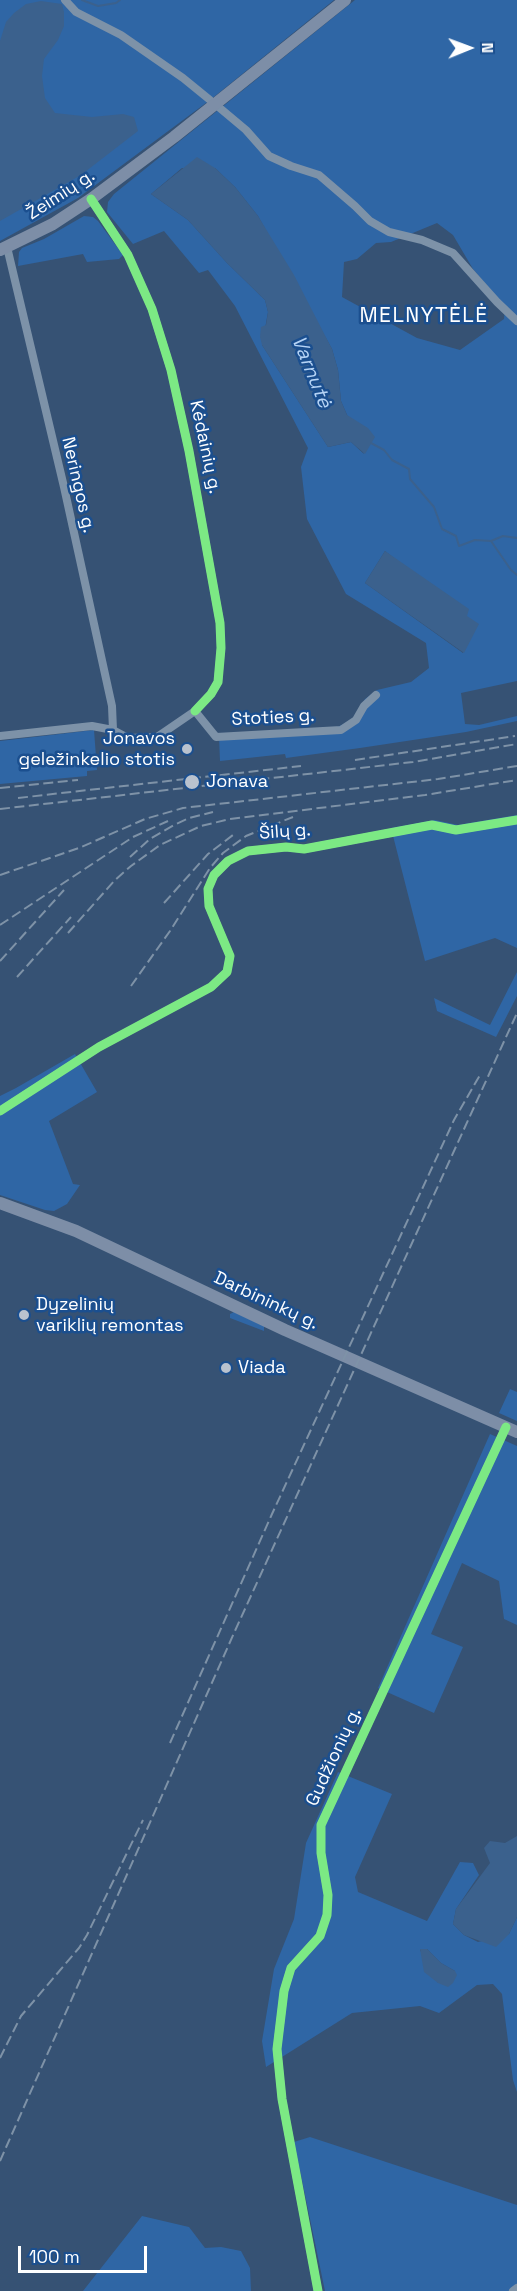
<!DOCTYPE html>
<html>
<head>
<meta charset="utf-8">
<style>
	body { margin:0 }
	#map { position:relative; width:517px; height:2291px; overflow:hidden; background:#365274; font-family:"Space Grotesk",sans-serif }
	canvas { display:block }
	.north { position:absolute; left:439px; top:18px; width:60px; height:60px; -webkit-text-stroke:4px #1b4f8f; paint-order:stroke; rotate:89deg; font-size:16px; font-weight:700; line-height:24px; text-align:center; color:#fff }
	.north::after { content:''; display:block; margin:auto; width:21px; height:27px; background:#fff; clip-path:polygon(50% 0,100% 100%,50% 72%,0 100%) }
	.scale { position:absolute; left:18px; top:2246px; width:129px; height:27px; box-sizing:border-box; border:3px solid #fff; border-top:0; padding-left:8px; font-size:18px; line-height:21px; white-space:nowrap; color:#fff; -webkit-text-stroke:4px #1b4f8f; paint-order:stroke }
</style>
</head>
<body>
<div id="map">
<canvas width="517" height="2291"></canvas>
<div class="north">N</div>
<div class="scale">100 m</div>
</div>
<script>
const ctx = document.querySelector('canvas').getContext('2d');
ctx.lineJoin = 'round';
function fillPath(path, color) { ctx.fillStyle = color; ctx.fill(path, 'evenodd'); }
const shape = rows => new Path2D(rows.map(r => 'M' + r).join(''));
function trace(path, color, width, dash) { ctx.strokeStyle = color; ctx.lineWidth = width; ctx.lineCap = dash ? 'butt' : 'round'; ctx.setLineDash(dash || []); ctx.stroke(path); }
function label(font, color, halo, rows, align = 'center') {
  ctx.font = font + ' "Space Grotesk",sans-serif'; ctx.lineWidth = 5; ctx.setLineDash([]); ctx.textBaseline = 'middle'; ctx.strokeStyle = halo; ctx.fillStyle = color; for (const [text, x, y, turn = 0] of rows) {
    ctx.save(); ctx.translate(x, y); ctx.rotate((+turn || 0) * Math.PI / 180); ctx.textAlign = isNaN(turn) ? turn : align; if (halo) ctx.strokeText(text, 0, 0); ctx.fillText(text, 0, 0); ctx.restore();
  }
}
fillPath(shape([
	[0,0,334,0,210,100,78,198,0,241],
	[355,0,517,0,517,681,461,693,465,724,479,725,517,716,517,721,466,732,360,748,286,758,285,754,220,761,219,736,337,727,353,720,365,699,377,690,411,682,429,668,426,643,346,594,307,519,301,467,308,448,235,306,208,270,199,273,164,231,133,244,107,212,108,202,114,194],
	[182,168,215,168,235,187,258,216,332,349,338,370,341,401,364,454,351,442,328,447,262,345,268,312,265,300,227,263,188,220,151,194],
	[437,223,453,235,473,269,505,307,504,319,460,350,417,338,342,297,344,262,357,259,376,243,391,242],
	[385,551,467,616,463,653,365,583],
	[84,216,93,217,98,221,123,255,119,259,87,262,83,254,18,266,19,252,22,248,44,239],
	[94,730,97,770,87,771,87,776,0,784,0,741],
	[517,815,517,948,495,938,425,961,391,828,435,820,458,825],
	[517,972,517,996,496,1037,437,1011,434,998,490,1025],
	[75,1054,97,1092,49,1121,73,1184,80,1185,67,1204,54,1211,45,1210,0,1195,0,1096,16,1088],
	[234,1312,264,1326,264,1331,230,1318,230,1314],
	[510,1389,517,1392,517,1421,499,1413],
	[490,1434,517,1446,517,1625,504,1619,499,1581,462,1563,431,1634,463,1647,434,1713,378,1688],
	[338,1772,392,1794,355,1877,358,1892,427,1921,460,1862,473,1863,479,1875,456,1909,453,1924,464,1935,478,1942,509,1934,517,1917,517,2092,513,2080,502,1994,493,1984,477,1985,439,2013,420,2006,352,2013,266,2067,262,2041,274,1969,294,1919,306,1843],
	[427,1949,441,1963,455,1971,438,1983,420,1950],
	[310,2137,517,2205,517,2285,511,2291,325,2291,294,2142],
	[142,2216,189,2227,205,2248,221,2247,241,2251,250,2268,251,2291,83,2291]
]), '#2f66a5');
fillPath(shape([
	[41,1,62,4,64,12,64,26,58,40,44,59,42,76,45,98,55,113,92,117,123,114,134,117,138,131,81,175,0,221,0,41,6,22,14,13,26,4],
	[197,157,215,168,235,187,258,216,294,275,332,349,338,370,341,401,347,415,368,428,375,437,365,454,351,442,328,447,262,345,260,337,261,327,266,325,268,312,265,300,227,263,188,220,151,194],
	[385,551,469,609,467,616,479,624,464,653,365,583],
	[517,1836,517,1917,509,1934,496,1947,464,1935,453,1924,456,1909,490,1863,484,1848,490,1841,505,1843],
	[420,1949,427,1949,441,1963,455,1971,457,1975,453,1983,448,1987,438,1983,424,1972]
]), '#3b618d');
trace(shape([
	[82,0,98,6,116,3,120,0],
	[371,443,384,450,392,460,409,469,410,479,434,507,442,529,456,536,459,546,475,540,491,541,511,570,517,575],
	[491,541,503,536,517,538]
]), '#3b618d', 2);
trace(shape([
	[65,0,76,12,121,35,183,78,210,100],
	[215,104,246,130,269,156,291,166,319,175,355,206,370,221,389,232,422,240,453,253,497,302,517,321],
	[91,199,128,255,152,309,171,370,189,451,220,623,221,648,218,682,211,694,195,711],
	[7,247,64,487,112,706,113,730],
	[0,736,92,726,113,730,128,738,157,737,195,711,216,737,341,730,356,720,364,706,376,695],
	[0,1111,99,1047,211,987,227,972,230,956,209,906,208,889,214,875,228,861,248,851,286,847,304,849,432,825,456,830,517,820],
	[318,2291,282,2099,277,2049,284,1991,291,1968,320,1936,327,1915,328,1895,321,1853,321,1825,506,1427],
	[513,2291,517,2288]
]), '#7d92a8', 8);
trace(shape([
	[0,250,53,224,91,199,174,137,345,0],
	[0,1203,76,1231,285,1330,517,1432]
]), '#7d8ea7', 12);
trace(shape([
	[355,760,515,736],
	[0,788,78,780],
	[18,798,301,766],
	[0,809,413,762,517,744],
	[130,857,150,839,174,825,189,818,213,812],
	[0,875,79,848,145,819,183,808,438,779,517,766],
	[164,903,208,854,233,835],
	[0,925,133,837,168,821],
	[68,933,115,880,131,866,160,845,201,826,230,819,425,795,517,780],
	[0,961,64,890],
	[17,977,71,917],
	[131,986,170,931,210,868,223,853,246,836,293,817],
	[170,1743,272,1514,454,1120,480,1075],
	[0,2058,21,2016,79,1948,87,1935,143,1820],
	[0,2161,234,1633,517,1013]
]), '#7e92a7', 2, [10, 4.5]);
trace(shape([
	[91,199,128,255,152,309,171,370,189,451,220,623,221,648,218,682,211,694,195,711],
	[0,1111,99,1047,211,987,227,972,230,956,209,906,208,889,214,875,228,861,248,851,286,847,304,849,432,825,456,830,517,820],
	[318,2291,282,2099,277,2049,284,1991,291,1968,320,1936,327,1915,328,1895,321,1853,321,1825,506,1427]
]), '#7ce984', 9);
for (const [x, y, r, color] of [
	[187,749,6,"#b9c2ce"],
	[192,782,8,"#b9c2ce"],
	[24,1315,6,"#b9c2ce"],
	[226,1368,6,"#b9c2ce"]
]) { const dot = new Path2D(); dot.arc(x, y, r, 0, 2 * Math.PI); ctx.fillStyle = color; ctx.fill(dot); trace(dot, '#1b4f8f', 2); }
label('18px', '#fff', '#1b4f8f', [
	["Žeimių g.",61,195,-33],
	["Kėdainių g.",205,447,78],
	["Neringos g.",78,485,77],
	["Stoties g.",273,718,-3],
	["Šilų g.",285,832,-4],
	["Darbininkų g.",266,1301,25],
	["Gudžionių g.",334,1757,-65]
]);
label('18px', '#fff', '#1b4f8f', [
	["Jonavos",175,739,"right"],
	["geležinkelio stotis",175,760,"right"],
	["Jonava",206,782],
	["Dyzelinių",36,1305],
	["variklių remontas",36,1326],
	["Viada",238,1368]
], 'left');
label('italic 20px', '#b5d3f5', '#1b4f8f', [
	["Varnutė",311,372,68]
]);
ctx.letterSpacing = '1.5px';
label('21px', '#fff', '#1b4f8f', [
	["MELNYTĖLĖ",424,316]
]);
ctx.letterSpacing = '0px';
</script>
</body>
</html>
